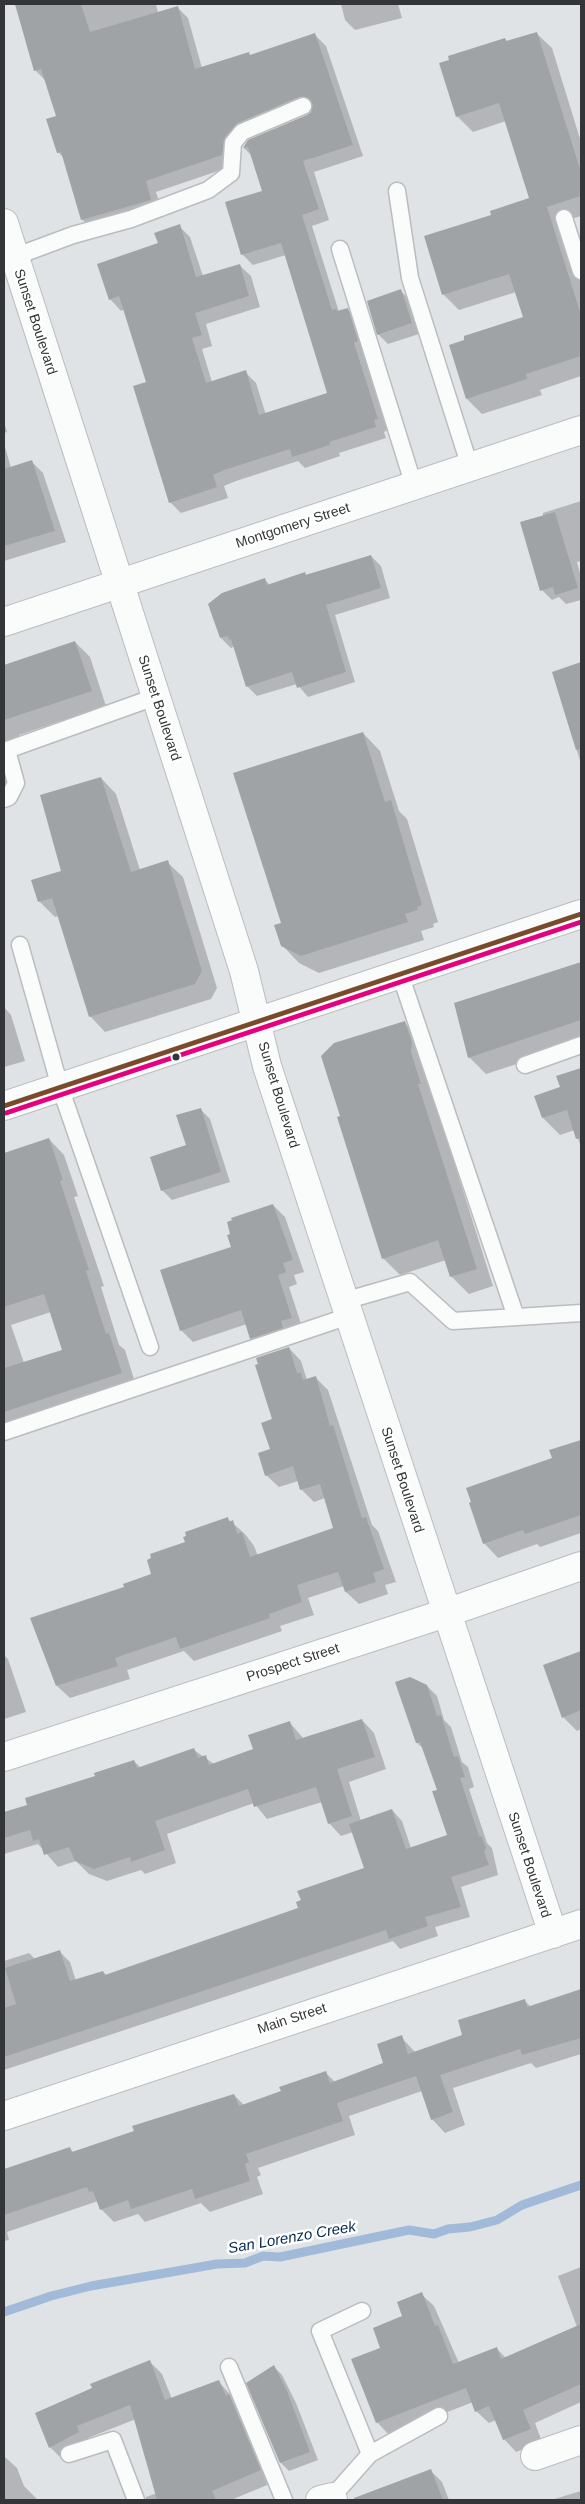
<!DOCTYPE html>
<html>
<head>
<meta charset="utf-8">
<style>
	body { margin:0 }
	#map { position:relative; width:585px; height:2504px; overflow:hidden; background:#e0e3e6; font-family:Arial,sans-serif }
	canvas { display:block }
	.frame { position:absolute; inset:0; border:5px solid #333538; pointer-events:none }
</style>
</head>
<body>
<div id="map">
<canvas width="585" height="2504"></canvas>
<div class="frame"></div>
</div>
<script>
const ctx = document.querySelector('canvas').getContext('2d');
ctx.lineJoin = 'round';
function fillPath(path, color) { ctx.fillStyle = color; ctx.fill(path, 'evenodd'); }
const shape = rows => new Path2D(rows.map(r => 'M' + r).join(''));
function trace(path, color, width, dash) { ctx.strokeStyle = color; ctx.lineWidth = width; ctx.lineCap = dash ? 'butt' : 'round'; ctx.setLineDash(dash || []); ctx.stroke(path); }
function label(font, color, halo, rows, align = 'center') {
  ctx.font = font + ' Arial,sans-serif'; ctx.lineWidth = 5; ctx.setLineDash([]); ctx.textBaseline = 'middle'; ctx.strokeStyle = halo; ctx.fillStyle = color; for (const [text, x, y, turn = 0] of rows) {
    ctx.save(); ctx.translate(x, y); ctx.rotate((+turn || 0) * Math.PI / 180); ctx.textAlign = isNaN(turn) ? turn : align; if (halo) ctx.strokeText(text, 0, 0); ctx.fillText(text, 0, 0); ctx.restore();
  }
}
fillPath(shape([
	[15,4,156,4,158,13,177,7,188,18,202,68,251,56,315,35,326,46,363,156,314,172,329,220,312,226,339,312,347,309,359,320,369,353,364,354,388,430,384,432,386,438,339,453,340,456,305,468,298,461,236,481,224,486,228,498,181,513,170,502,147,382,125,309,121,311,110,299,159,244,179,226,190,237,203,276,239,265,251,276,260,307,206,324,212,346,202,349,212,382,245,372,256,383,266,415,328,394,286,255,253,265,242,254,264,192,252,156,244,148,249,141,308,116,312,112,313,108,249,134,236,149,233,166,156,192,162,211,93,231,82,219,65,159,58,152,57,116,46,81,35,70],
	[341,4,398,4,402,18,355,30,345,20],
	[536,33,552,48,581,142,581,216,562,222,581,284,581,376,540,390,542,395,482,414,467,399,524,318,516,292,459,310,443,294,492,215,531,199,506,121,473,132,457,116,505,39,508,42],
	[401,291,411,301,422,333,388,344,378,334],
	[4,421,7,432,4,433],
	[4,443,11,468,31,461,43,473,66,542,4,561],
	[581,501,581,561,577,562,581,577,581,600,566,604,559,597,552,600,542,590,543,513],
	[371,556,381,566,390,598,335,615,355,682,308,697,297,684,257,696,247,686,235,646,231,648,221,638,265,580,270,585],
	[75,642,90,657,106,706,19,735,21,741,4,747,4,666],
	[581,664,581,764,553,673],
	[363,733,380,751,399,811,407,819,438,922,433,924,434,927,421,931,424,940,319,973,299,963,282,945],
	[4,760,16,798,4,802],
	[101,778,116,794,140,870,167,862,183,877,217,988,211,999,105,1032,90,1016,59,916,55,917,40,902,33,881,63,872],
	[581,963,581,1043,486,1074,469,1057,456,1004],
	[4,1007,11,1015,25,1061,4,1067],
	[404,1022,421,1040,435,1101,493,1286,469,1294,451,1276,446,1260,400,1275,383,1258,341,1117],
	[581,1069,581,1147,575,1130,560,1135,543,1118,561,1088,558,1077],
	[200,1109,210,1119,230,1182,172,1200,162,1190,187,1146],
	[49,1139,64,1155,78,1196,74,1197,104,1286,101,1287,119,1345,125,1350,137,1389,12,1430,4,1422,4,1154],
	[51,1312,63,1350,24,1363,11,1325],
	[273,1205,285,1217,304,1272,294,1275,297,1284,289,1287,303,1330,263,1350,251,1338,247,1324,193,1342,181,1330,232,1248,233,1221],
	[289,1348,301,1361,307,1380,316,1378,328,1390,372,1525,378,1531,396,1582,385,1585,388,1594,359,1604,346,1592,344,1586,308,1598,314,1615,280,1626,282,1631,194,1661,184,1651,127,1670,130,1679,70,1698,57,1686,125,1588,153,1575,186,1543,228,1519,245,1534,254,1546,258,1556,334,1529,325,1498,314,1502,301,1489,298,1481,279,1487,266,1475,271,1450,274,1420],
	[581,1441,581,1533,540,1547,537,1544,498,1558,484,1543,553,1458,551,1451],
	[581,1652,581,1729,577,1731,563,1717,545,1666],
	[4,1655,8,1659,26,1712,4,1719],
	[427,1686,437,1696,444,1720,451,1727,462,1762,468,1767,474,1787,469,1789,487,1843,492,1848,498,1875,461,1887,470,1917,435,1927,438,1936,400,1949,393,1941,4,2070,4,1961,29,1953,36,1960,60,1952,70,1962,76,1981,103,1972,107,1976,299,1908,365,1869,353,1832,341,1836,329,1823,322,1802,267,1819,254,1803,167,1834,176,1863,145,1874,141,1870,107,1881,89,1874,76,1861,58,1867,38,1844,4,1854,4,1813,28,1806,134,1761,141,1768,194,1750,214,1764,255,1750,290,1723,304,1739,362,1720,374,1733,386,1769,349,1782,361,1821,392,1810,402,1821,411,1848,449,1836,438,1790,425,1750,417,1743],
	[581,1990,581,2054,536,2068,531,2063,453,2088,465,2125,445,2133,432,2119,422,2091,349,2116,355,2135,258,2168,261,2175,257,2177,263,2194,210,2212,201,2203,145,2222,138,2214,114,2222,101,2209,98,2201,7,2232,9,2240,4,2241,4,2170,69,2148,74,2153,234,2095,244,2105,283,2092,325,2072,335,2082,385,2064,401,2037,415,2052,464,2036,524,2000,531,2007],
	[581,2267,581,2402,535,2423,542,2442,516,2452,504,2439,496,2420,489,2423,476,2411,473,2402,389,2435,377,2422,382,2348,421,2294,434,2306,459,2363,496,2348,506,2358,577,2327,558,2276],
	[150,2362,162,2374,172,2399,219,2382,241,2407,272,2483,231,2500,146,2500,146,2497,157,2493,136,2419,88,2438,91,2444,62,2459,50,2447,93,2388],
	[274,2367,282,2375,296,2403,318,2460,289,2471,281,2463],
	[4,2456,17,2468,24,2486,38,2500,4,2500],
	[430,2470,442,2482,449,2500,386,2500,381,2489],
	[581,2491,581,2500,551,2500]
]), '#0003');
trace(shape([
	[4,2312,51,2296,91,2286,217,2264,245,2263,263,2256,280,2257,409,2230,434,2234,448,2229,470,2227,497,2220,522,2205,581,2185]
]), '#a2bad9', 9);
fillPath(shape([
	[15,4,81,4,90,32,178,6,195,69,249,52,250,55,315,33,353,145,303,161,319,209,302,215,332,310,336,309,337,311,348,308,358,341,354,343,378,419,374,420,376,427,329,442,330,445,292,457,290,449,224,470,213,475,217,487,169,503,133,386,146,382,119,296,109,300,97,264,158,243,154,233,180,224,196,277,240,264,249,296,195,313,202,335,192,338,206,383,246,370,259,415,327,393,281,243,241,255,225,202,262,191,248,147,243,148,248,140,307,115,311,112,312,103,309,98,299,97,238,123,225,137,222,155,146,181,151,200,81,220,61,152,57,153,46,119,56,116,41,69,34,71],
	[537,32,581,172,581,196,547,207,581,315,581,356,526,374,527,379,466,399,449,345,464,340,464,336,523,317,509,274,442,295,424,236,491,215,490,211,529,198,499,103,456,117,439,63,449,60,448,56,505,38,506,41],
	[401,289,412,323,377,335,367,301],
	[32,460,55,531,4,546,4,469],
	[555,512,578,588,555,595,553,587,540,591,520,522],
	[371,555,381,588,326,605,346,672,297,688,292,672,246,687,231,639,229,640,228,636,220,638,208,604,222,593,265,578,267,585,305,572,306,575],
	[75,641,92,691,4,720,4,665],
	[581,662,581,749,576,750,552,672],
	[363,732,385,802,391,800,422,905,417,907,418,910,405,914,408,922,301,956,281,946,274,925,281,923,233,773],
	[101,777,131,872,168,860,202,971,195,984,89,1017,52,898,38,902,31,880,61,871,40,795],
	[581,962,581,1020,468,1058,454,1003],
	[405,1021,412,1043,411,1052,421,1084,418,1084,477,1269,450,1277,438,1240,382,1259,337,1117,340,1116,321,1056,334,1043],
	[581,1068,581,1138,576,1139,567,1110,542,1118,534,1096,560,1087,556,1076],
	[201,1108,221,1172,161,1191,150,1157,186,1145,176,1115],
	[49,1138,63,1180,60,1181,89,1270,86,1271,106,1334,109,1333,122,1373,4,1412,4,1368,62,1350,44,1294,4,1307,4,1153],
	[273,1204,293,1260,283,1263,286,1272,278,1275,292,1318,281,1321,283,1328,250,1339,241,1310,180,1331,160,1270,231,1247,227,1235,230,1234,227,1222,232,1220,231,1218],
	[289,1347,297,1373,301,1373,303,1380,316,1376,330,1426,333,1425,362,1518,366,1517,384,1569,373,1573,376,1582,345,1592,338,1572,297,1585,302,1602,269,1614,270,1618,180,1649,176,1637,115,1658,118,1666,56,1686,30,1618,124,1587,123,1584,151,1574,147,1560,151,1558,150,1554,185,1542,183,1537,186,1536,185,1532,228,1517,229,1522,233,1520,237,1534,242,1532,250,1557,333,1528,320,1484,300,1490,293,1466,265,1476,258,1453,270,1449,261,1423,272,1419,255,1365,258,1364,256,1358],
	[581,1440,581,1515,525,1534,523,1530,483,1544,469,1503,471,1502,466,1488,552,1458,549,1450],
	[581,1651,581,1710,562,1718,543,1665],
	[410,1677,427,1685,437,1716,441,1715,454,1757,458,1756,465,1777,460,1778,479,1836,482,1837,486,1848,484,1852,489,1865,451,1877,461,1907,425,1917,428,1926,389,1939,386,1930,4,2057,4,2008,16,2004,5,1968,60,1950,70,1981,103,1971,105,1975,298,1908,296,1902,301,1900,297,1891,364,1868,349,1824,392,1809,406,1849,447,1835,432,1791,437,1790,420,1742,416,1743,395,1682],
	[362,1719,375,1757,337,1769,352,1816,328,1824,316,1787,254,1807,248,1789,155,1821,165,1850,131,1862,130,1857,94,1869,75,1861,69,1847,44,1855,39,1839,33,1841,30,1830,4,1838,4,1812,27,1805,25,1798,95,1776,94,1773,134,1760,137,1768,194,1748,198,1758,206,1755,209,1765,253,1749,248,1735,290,1721,296,1740],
	[581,1989,581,2038,522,2055,520,2049,440,2075,453,2112,431,2120,416,2076,337,2103,343,2121,246,2154,249,2162,245,2164,250,2181,195,2199,192,2189,131,2209,128,2200,100,2210,93,2191,89,2192,87,2187,4,2215,4,2169,70,2147,72,2152,134,2131,132,2126,234,2094,239,2106,281,2091,279,2087,326,2071,330,2083,383,2063,377,2044,402,2035,408,2054,462,2035,458,2020,525,1999,527,2007],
	[422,2292,435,2326,438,2325,453,2364,497,2347,501,2359,581,2324,581,2384,523,2410,531,2429,503,2440,489,2406,475,2412,466,2388,376,2423,351,2359,380,2348,373,2328,402,2316,397,2302],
	[150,2360,165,2400,219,2380,226,2396,229,2394,261,2470,212,2491,216,2500,157,2500,130,2405,77,2426,79,2432,49,2448,35,2413,92,2388,90,2384],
	[274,2365,287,2391,310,2452,280,2463,246,2383],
	[431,2469,443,2500,354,2500,354,2498]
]), '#a0a3a5');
const service = shape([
	[397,191,410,278,470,467],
	[564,218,581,271],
	[340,249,414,486],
	[14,257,73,235,131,219,208,190,231,173,233,143,242,132,303,106],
	[4,799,9,797,16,783,7,750,155,697],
	[20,945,60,1087,150,1347],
	[400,974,516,1317],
	[525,1065,581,1045],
	[344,1301,410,1282,453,1321,581,1313],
	[4,1432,349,1316],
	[362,2311,320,2331,370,2454],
	[229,2367,284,2500],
	[69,2454,113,2440,136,2500],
	[332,2497,370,2454,439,2416]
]);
const minor = shape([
	[4,223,244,971,267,1066,553,1934],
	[4,622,581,430],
	[4,1757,446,1613,581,1566],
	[4,2116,581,1924],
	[535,2456,581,2440],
	[320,2500,332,2497,333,2500]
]);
const primary = shape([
	[4,1106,581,914]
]);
trace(service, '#babcbe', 19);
trace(minor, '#babcbe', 30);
trace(primary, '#babcbe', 30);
trace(service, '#fafbfb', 16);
trace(minor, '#fafbfb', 28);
trace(primary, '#fafbfb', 28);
trace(shape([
	[4,1106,581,914]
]), '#7a4b2a', 5);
trace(shape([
	[6,1113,581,922]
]), '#e5007d', 5);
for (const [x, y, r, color] of [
	[176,1057,4.5,"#333538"]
]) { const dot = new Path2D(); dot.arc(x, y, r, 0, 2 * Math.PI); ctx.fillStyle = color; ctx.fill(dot); trace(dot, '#fff', 2); }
label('14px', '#333538', '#fff', [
	["Sunset Boulevard",35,322,72],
	["Montgomery Street",293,526,-18],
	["Sunset Boulevard",159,708,72],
	["Sunset Boulevard",278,1095,73],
	["Sunset Boulevard",402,1480,72],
	["Prospect Street",293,1663,-18],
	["Sunset Boulevard",529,1865,72],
	["Main Street",292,2019,-18]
]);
label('italic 15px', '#062a50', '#fff', [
	["San Lorenzo Creek",292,2238,-10]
]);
</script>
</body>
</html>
